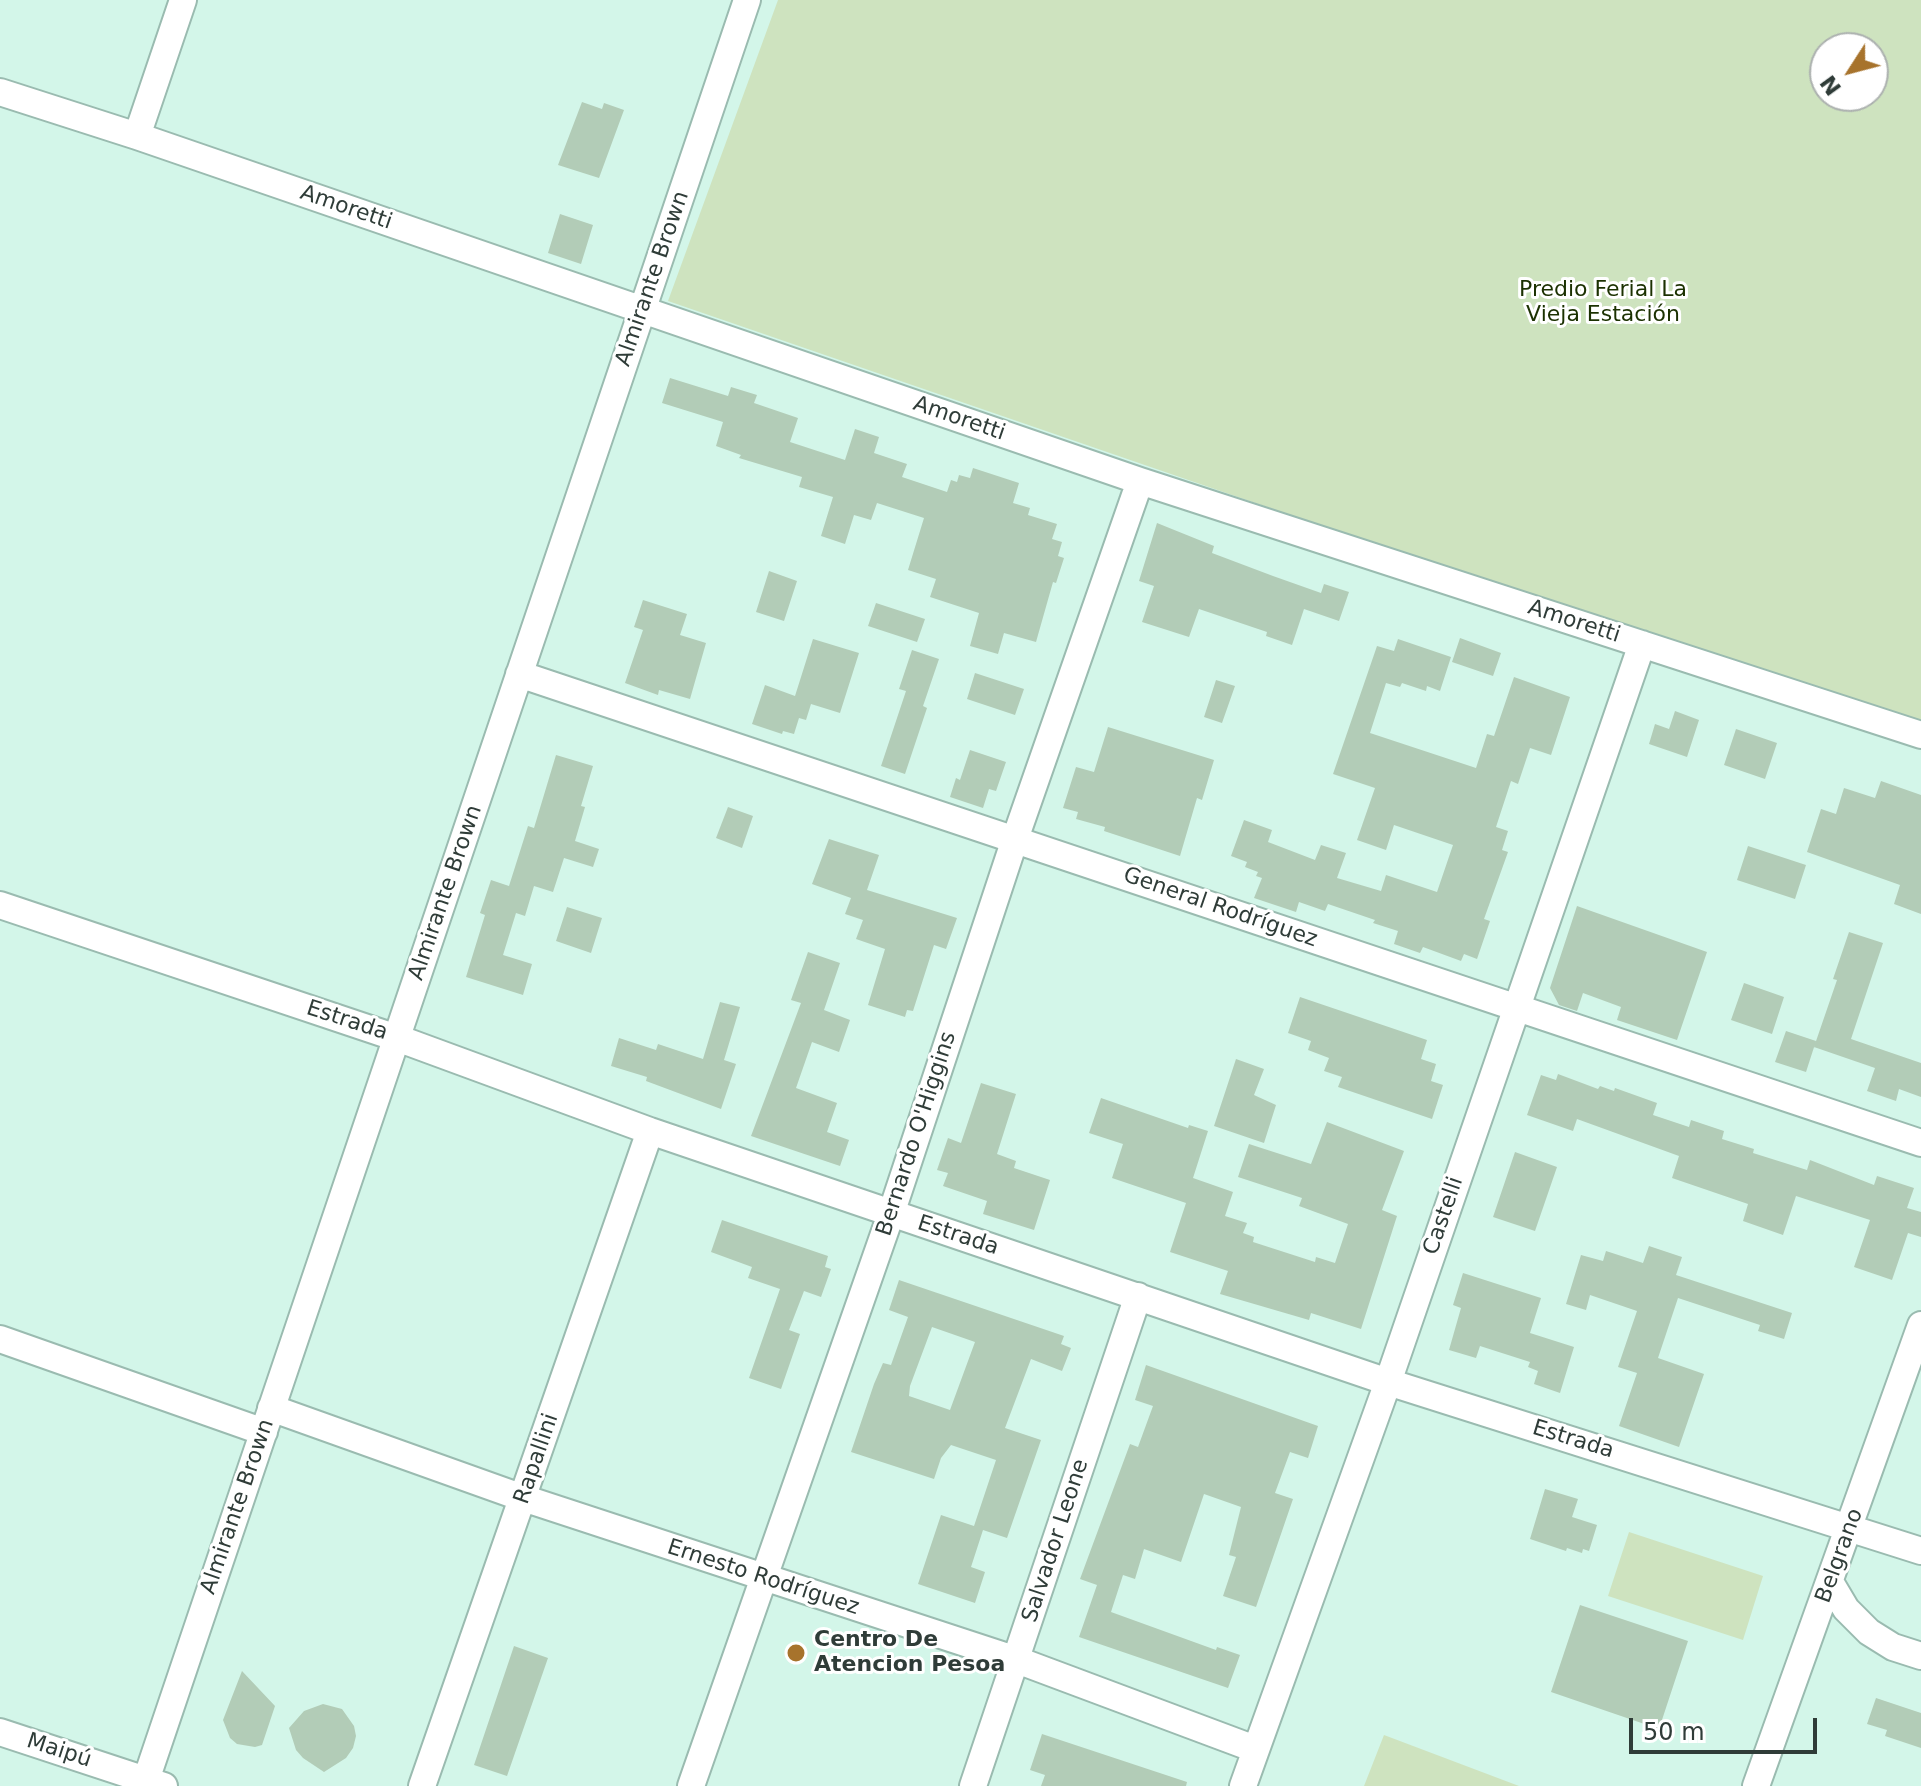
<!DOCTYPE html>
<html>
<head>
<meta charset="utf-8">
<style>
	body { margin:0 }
	#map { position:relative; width:1921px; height:1786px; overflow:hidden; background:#d3f6e9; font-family:"DejaVu Sans",sans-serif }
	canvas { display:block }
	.north { position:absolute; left:1809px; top:32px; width:80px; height:80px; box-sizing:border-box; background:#fff; border:2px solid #acb1af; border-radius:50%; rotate:234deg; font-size:22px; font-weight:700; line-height:32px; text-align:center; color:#2f3c38 }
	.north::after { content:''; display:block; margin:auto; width:28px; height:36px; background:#a7732c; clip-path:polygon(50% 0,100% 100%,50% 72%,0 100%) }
	.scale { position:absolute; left:1629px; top:1718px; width:188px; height:36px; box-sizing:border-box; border:4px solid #2f3c38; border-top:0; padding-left:10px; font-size:24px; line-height:28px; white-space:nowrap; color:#2f3c38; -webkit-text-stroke:6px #fff; paint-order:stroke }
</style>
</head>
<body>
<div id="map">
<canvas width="1921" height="1786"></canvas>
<div class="north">N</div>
<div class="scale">50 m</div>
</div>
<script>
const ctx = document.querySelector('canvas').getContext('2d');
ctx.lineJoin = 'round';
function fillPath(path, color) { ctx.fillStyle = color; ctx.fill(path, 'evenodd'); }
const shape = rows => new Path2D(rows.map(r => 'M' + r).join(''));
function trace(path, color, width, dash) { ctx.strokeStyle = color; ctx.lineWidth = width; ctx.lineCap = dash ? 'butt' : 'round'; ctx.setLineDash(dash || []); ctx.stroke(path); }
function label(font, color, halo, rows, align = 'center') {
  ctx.font = font + ' "DejaVu Sans",sans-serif'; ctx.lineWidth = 6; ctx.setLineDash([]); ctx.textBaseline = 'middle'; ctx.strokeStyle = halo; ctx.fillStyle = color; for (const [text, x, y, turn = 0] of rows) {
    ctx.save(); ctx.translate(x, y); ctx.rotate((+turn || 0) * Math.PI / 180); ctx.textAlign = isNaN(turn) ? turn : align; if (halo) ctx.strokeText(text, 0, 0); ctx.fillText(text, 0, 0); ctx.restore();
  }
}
fillPath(shape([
	[778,0,1921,0,1921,732,668,301],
	[1825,48,1873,48,1873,96,1825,96],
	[1629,1532,1763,1576,1743,1640,1608,1596],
	[1384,1735,1519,1786,1364,1786]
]), '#cee3bf');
fillPath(shape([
	[582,102,602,109,604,103,624,110,599,178,558,165],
	[560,214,593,225,581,264,548,253],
	[670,378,728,396,731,387,757,395,754,403,798,418,790,442,845,460,855,429,879,437,874,453,907,464,902,477,947,492,951,480,957,482,959,475,970,478,973,468,1019,483,1013,503,1030,508,1028,515,1057,524,1052,539,1062,542,1058,556,1064,558,1056,583,1053,582,1036,642,1004,633,998,654,970,646,979,613,930,597,936,579,908,570,924,518,877,503,871,520,854,515,845,544,821,536,833,497,799,487,802,477,739,458,741,455,716,446,723,422,662,403],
	[1157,523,1214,546,1212,553,1273,576,1321,593,1324,584,1349,592,1339,621,1304,609,1292,645,1266,636,1267,632,1199,609,1189,637,1142,622,1154,586,1139,581],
	[769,571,797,581,784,621,756,612],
	[643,600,687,614,680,635,706,643,690,699,659,690,658,695,625,683,643,630,634,627],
	[876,603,925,619,917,642,868,626],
	[1460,638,1501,653,1493,676,1452,662],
	[813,639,859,653,840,713,811,704,806,720,799,718,794,734,783,731,782,734,752,724,765,685,795,696],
	[1398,639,1451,657,1440,691,1427,686,1426,691,1402,683,1400,687,1386,683,1370,733,1476,768,1487,734,1494,736,1514,677,1570,697,1551,755,1530,748,1518,784,1511,781,1496,827,1508,831,1502,850,1508,852,1484,919,1490,921,1477,959,1464,954,1461,961,1423,947,1420,953,1394,944,1398,931,1373,923,1375,920,1328,904,1325,911,1299,902,1296,912,1254,898,1262,878,1256,876,1258,872,1245,867,1247,862,1231,856,1244,820,1272,830,1268,842,1315,860,1321,845,1346,853,1337,878,1381,891,1386,875,1437,892,1453,845,1394,825,1386,850,1357,840,1375,788,1333,774,1377,646,1394,651],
	[912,650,939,659,923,706,927,708,905,774,881,766,906,691,899,689],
	[975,673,1024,689,1015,715,967,699],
	[1216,680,1235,686,1222,723,1204,717],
	[1675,711,1699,720,1687,757,1649,744,1655,724,1669,729],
	[1108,727,1214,760,1202,800,1197,798,1180,856,1104,831,1105,827,1076,819,1078,812,1063,808,1076,767,1094,772],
	[1736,729,1777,743,1765,779,1724,765],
	[970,750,1006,762,996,791,989,789,983,808,950,797,956,778,960,780],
	[556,755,593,766,581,806,585,807,575,841,599,849,593,867,564,858,553,892,534,886,525,916,516,913,503,955,532,964,523,995,466,977,485,915,480,913,491,880,509,886,528,826,534,828],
	[1881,781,1921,795,1921,914,1894,904,1900,885,1807,852,1821,809,1836,814,1844,788,1875,798],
	[728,807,753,816,742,848,716,838],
	[829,839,879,855,867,890,957,918,946,949,934,945,913,1011,907,1010,905,1017,868,1005,885,949,856,939,863,920,845,914,851,898,812,884],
	[1748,846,1806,865,1795,899,1737,880],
	[1577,906,1707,952,1677,1040,1617,1020,1621,1007,1583,993,1577,1011,1559,1005,1550,988],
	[567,907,602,918,591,953,556,941],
	[1849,932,1883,943,1851,1039,1921,1063,1921,1097,1899,1089,1896,1101,1867,1091,1875,1068,1814,1047,1837,980,1833,979],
	[808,952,840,963,824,1010,850,1020,839,1052,812,1042,796,1088,837,1103,827,1132,849,1140,840,1166,751,1136,801,1003,791,1000],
	[1744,983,1784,997,1772,1034,1731,1020],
	[1300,997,1427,1040,1421,1059,1436,1064,1431,1081,1443,1085,1432,1119,1338,1087,1342,1077,1324,1071,1329,1058,1308,1050,1311,1041,1288,1033],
	[720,1002,740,1007,724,1060,736,1064,721,1109,646,1081,647,1077,611,1066,619,1038,656,1050,658,1044,703,1059],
	[1786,1031,1816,1041,1806,1072,1775,1062],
	[1236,1059,1264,1069,1254,1095,1276,1105,1264,1143,1214,1126],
	[1558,1074,1598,1089,1600,1086,1614,1091,1615,1088,1657,1103,1653,1115,1689,1127,1691,1120,1724,1131,1722,1139,1754,1149,1753,1153,1807,1170,1810,1160,1874,1185,1877,1176,1914,1188,1907,1208,1921,1212,1921,1237,1908,1233,1892,1280,1854,1267,1870,1220,1796,1196,1783,1235,1743,1221,1748,1204,1672,1178,1679,1156,1577,1119,1573,1131,1527,1115,1541,1075,1556,1080],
	[981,1083,1016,1094,997,1154,1016,1161,1014,1168,1050,1180,1034,1230,983,1214,987,1201,943,1186,948,1173,937,1170,948,1138,961,1143],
	[1101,1098,1188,1128,1189,1125,1208,1131,1193,1178,1233,1192,1225,1216,1247,1223,1243,1233,1254,1237,1253,1242,1315,1262,1316,1257,1335,1263,1348,1224,1299,1206,1302,1198,1238,1177,1249,1144,1311,1164,1327,1122,1404,1151,1382,1210,1397,1216,1361,1329,1311,1313,1309,1320,1220,1294,1228,1271,1170,1252,1186,1203,1112,1178,1123,1144,1089,1133],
	[1515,1152,1557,1167,1535,1231,1493,1217],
	[722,1220,828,1256,825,1267,831,1269,821,1297,804,1291,789,1330,800,1334,781,1389,749,1378,780,1289,748,1278,752,1267,711,1252],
	[1649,1246,1682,1257,1676,1275,1792,1313,1784,1339,1758,1331,1760,1325,1678,1298,1658,1358,1704,1374,1679,1447,1619,1426,1637,1373,1618,1367,1637,1311,1590,1295,1586,1310,1566,1304,1581,1255,1603,1261,1606,1251,1643,1263],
	[1463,1273,1541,1298,1530,1333,1574,1347,1560,1393,1534,1384,1538,1371,1528,1367,1530,1362,1480,1346,1476,1358,1449,1350,1461,1308,1453,1305],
	[899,1280,1064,1336,1061,1344,1071,1348,1062,1371,1031,1359,1005,1428,1041,1440,1007,1538,983,1530,971,1567,985,1572,975,1603,918,1584,941,1515,974,1526,996,1460,951,1445,941,1458,934,1479,851,1452,874,1384,883,1363,891,1365,908,1317,889,1310],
	[932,1327,975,1342,950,1410,909,1396,910,1386],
	[1146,1365,1318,1426,1308,1458,1290,1452,1275,1493,1293,1499,1256,1607,1223,1596,1236,1557,1229,1555,1241,1507,1204,1494,1181,1562,1144,1549,1135,1579,1123,1575,1111,1612,1216,1650,1217,1647,1240,1655,1228,1688,1079,1637,1097,1585,1080,1579,1130,1444,1138,1447,1153,1406,1135,1400],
	[1545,1489,1578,1499,1572,1517,1597,1525,1589,1551,1583,1549,1582,1553,1567,1548,1566,1551,1530,1539],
	[1580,1605,1688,1641,1659,1729,1551,1692],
	[514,1646,548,1658,507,1776,474,1765],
	[242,1671,275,1706,262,1745,255,1747,237,1744,230,1738,223,1720],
	[1876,1698,1921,1713,1921,1748,1885,1736,1887,1730,1867,1724],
	[323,1704,342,1709,354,1726,356,1736,353,1748,346,1758,324,1772,303,1758,296,1750,289,1728,304,1711],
	[1042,1734,1187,1782,1186,1786,1041,1786,1045,1775,1030,1770]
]), '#b2ccb7');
const minor = shape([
	[0,92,137,136,1140,481,1921,735],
	[137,136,183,0],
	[519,674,1921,1143],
	[0,905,397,1038,650,1131,1388,1382,1921,1551],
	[0,1339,264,1432],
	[271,1408,523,1498,1017,1660,1255,1749],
	[1830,1582,1846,1609,1869,1632,1893,1647,1921,1656],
	[0,1732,164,1786],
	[144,1786,747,0],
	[422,1786,650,1131],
	[691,1786,891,1214,1015,839,1140,481],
	[973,1786,1138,1296],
	[1243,1786,1388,1382,1642,644],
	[1756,1786,1921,1325]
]);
trace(minor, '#9abbb0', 30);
trace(minor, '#fff', 26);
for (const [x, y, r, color] of [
	[796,1653,10,"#a7732c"]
]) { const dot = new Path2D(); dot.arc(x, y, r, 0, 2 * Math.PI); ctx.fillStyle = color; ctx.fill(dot); trace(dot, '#fff', 3); }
label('22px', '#2f3c38', '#fff', [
	["Amoretti",346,208,19],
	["Almirante Brown",653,279,-71],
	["Amoretti",959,419,19],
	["Amoretti",1574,622,18],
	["Almirante Brown",446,893,-71],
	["General Rodríguez",1220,908,19],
	["Estrada",347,1021,18],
	["Bernardo O'Higgins",917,1134,-72],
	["Castelli",1444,1216,-71],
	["Estrada",958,1236,18],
	["Estrada",1573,1440,17],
	["Rapallini",537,1459,-71],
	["Almirante Brown",238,1507,-71],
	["Salvador Leone",1056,1541,-72],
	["Belgrano",1840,1556,-70],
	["Ernesto Rodríguez",763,1578,18],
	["Maipú",59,1751,18]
]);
label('22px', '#1b3101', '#fff', [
	["Predio Ferial La",1603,290],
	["Vieja Estación",1603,315]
]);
label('bold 22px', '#2f3c38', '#fff', [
	["Centro De",814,1640],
	["Atencion Pesoa",814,1665]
], 'left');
</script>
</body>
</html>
